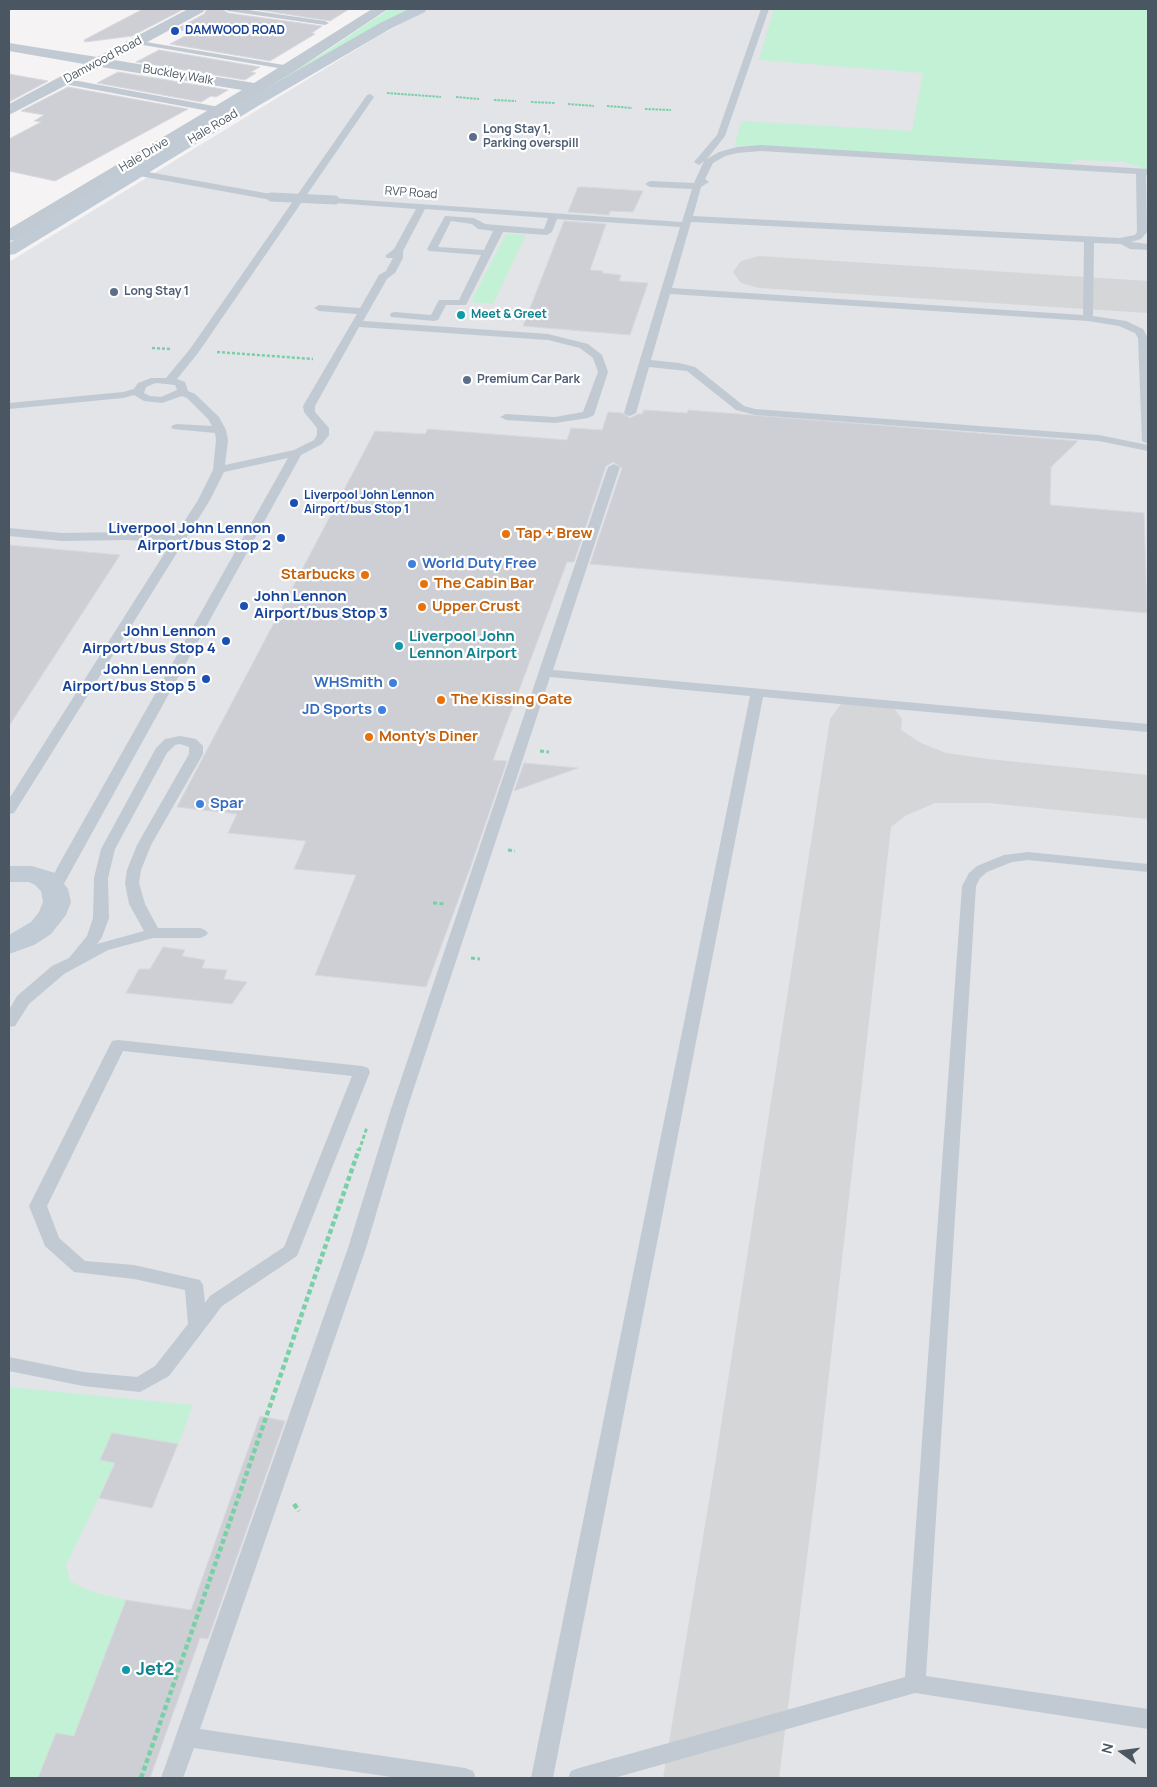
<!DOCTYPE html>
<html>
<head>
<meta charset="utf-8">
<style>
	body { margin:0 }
	#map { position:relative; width:1157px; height:1787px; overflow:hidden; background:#f5f3f3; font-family:Manrope,sans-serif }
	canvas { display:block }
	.frame { position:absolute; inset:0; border:10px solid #4a5661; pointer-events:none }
	.north { position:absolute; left:1097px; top:1727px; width:50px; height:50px; -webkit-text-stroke:4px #fff; paint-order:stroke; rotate:284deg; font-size:14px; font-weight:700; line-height:20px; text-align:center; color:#4a5661 }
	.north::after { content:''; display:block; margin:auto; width:18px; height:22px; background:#4a5661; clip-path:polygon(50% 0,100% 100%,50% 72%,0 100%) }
</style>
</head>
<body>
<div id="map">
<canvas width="1157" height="1787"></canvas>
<div class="frame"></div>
<div class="north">N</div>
</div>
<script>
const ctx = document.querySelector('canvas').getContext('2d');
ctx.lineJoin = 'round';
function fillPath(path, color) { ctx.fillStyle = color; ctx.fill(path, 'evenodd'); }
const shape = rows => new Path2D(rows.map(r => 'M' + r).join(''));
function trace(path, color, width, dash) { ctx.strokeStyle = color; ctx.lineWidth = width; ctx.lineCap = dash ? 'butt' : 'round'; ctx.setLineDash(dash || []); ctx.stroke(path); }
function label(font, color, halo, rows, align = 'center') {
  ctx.font = font + ' Manrope,sans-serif'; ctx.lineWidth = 4.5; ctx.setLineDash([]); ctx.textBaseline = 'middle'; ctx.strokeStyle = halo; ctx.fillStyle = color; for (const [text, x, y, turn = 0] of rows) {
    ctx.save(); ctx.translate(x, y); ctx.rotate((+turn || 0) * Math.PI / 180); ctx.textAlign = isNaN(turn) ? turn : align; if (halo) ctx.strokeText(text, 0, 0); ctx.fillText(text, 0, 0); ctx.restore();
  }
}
fillPath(shape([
	[430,9,1148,9,1148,1778,9,1778,9,262,380,35]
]), '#e2e4e7');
fillPath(shape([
	[389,9,411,9,183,138,325,52],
	[774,9,1148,9,1148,170,1124,162,1077,160,1066,165,735,145,741,121,912,131,923,73,759,60],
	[506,234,526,235,493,304,471,302],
	[9,1387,193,1405,178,1444,112,1433,100,1459,115,1463,66,1565,70,1581,90,1591,126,1600,74,1736,56,1733,38,1778,9,1778]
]), '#c3f1d5');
fillPath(shape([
	[759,256,1148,281,1148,313,759,288,741,283,733,272,741,261,759,256],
	[866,698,891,704,902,719,901,730,921,743,946,753,988,759,1148,775,1148,819,988,803,935,803,905,816,891,827,818,1471,779,1778,663,1778,714,1471,830,719,841,704,866,698]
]), '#d5d6d8');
const building = shape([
	[143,9,184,9,132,36,85,42,84,40,143,9],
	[207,9,222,9,228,13,322,26,312,33,315,34,270,61,170,44,200,28,171,32,204,14,207,9],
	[253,9,349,9,330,21,253,9],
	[159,50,260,67,251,72,256,73,245,80,136,62,159,50],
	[118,72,228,90,216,97,211,96,201,102,97,83,118,72],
	[9,74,48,81,9,102,9,74],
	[68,87,188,109,55,181,9,171,9,139,41,122,34,121,44,115,21,111,68,87],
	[578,187,585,187,643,191,633,212,610,211,609,215,568,212,578,187],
	[564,221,606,224,590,270,603,271,602,273,621,275,619,281,648,283,630,335,523,326,564,221],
	[644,410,687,413,688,410,1078,441,1051,467,1050,505,1144,513,1147,613,590,564,622,468,613,462,606,466,574,562,567,562,493,760,507,761,469,871,426,987,315,975,356,875,294,869,306,841,228,833,237,814,177,807,375,431,425,434,428,429,567,440,571,428,602,430,608,412,622,413,630,418,638,414,642,414,644,410],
	[9,545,120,555,9,726,9,545],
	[524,763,578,768,514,791,524,763],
	[163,947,185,950,182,956,205,960,202,968,227,970,224,979,247,982,232,1004,126,993,139,969,150,969,163,947],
	[260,1416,285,1421,208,1639,200,1638,150,1778,38,1778,56,1733,74,1736,126,1600,191,1610,260,1416],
	[112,1433,178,1444,152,1508,99,1498,115,1463,100,1460,112,1433]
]);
fillPath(building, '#cdcfd5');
trace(building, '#d7d9de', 1);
trace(shape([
	[387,93,441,97],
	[456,97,479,99],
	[494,100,516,101],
	[531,102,555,103],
	[568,104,594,106],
	[607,106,632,108],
	[645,109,671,110]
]), '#7ad0a6', 2, [2.5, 1]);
trace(shape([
	[152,348,171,349],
	[217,352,313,359]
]), '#7ad0a6', 2.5, [3, 2]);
trace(shape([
	[540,751,549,752],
	[508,850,515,851],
	[433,903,445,904],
	[471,958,480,959],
	[359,1151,367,1127]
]), '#7ad0a6', 3, [4, 2.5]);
trace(shape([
	[294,1504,299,1511],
	[141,1778,359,1149]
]), '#7ad0a6', 4.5, [5, 3]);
fillPath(shape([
	[224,9,242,9,325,21,329,23,325,25,228,11,224,9],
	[761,9,769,9,725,136,707,159,719,152,737,147,761,145,1148,169,1148,175,1146,175,1147,232,1141,239,1131,242,1148,244,1148,250,1130,249,1121,244,1094,243,1093,316,1126,321,1143,329,1148,338,1148,444,1142,441,1138,338,1135,333,1119,326,1088,321,670,294,651,360,679,363,695,367,744,406,755,409,1099,435,1148,445,1148,451,1099,441,755,415,736,410,687,371,649,367,636,413,630,416,626,415,624,413,680,227,557,219,552,232,547,235,503,232,466,305,446,305,438,320,434,321,391,317,390,315,391,313,395,312,431,315,439,300,459,300,481,255,429,251,427,249,445,216,474,218,485,224,544,229,548,218,425,209,403,251,403,258,395,273,387,279,363,321,548,334,588,344,602,355,608,372,594,415,588,418,555,423,506,420,500,417,506,414,555,417,583,412,598,372,593,358,580,348,548,340,359,327,315,406,315,412,329,428,329,435,322,444,301,455,61,889,59,892,49,892,47,889,57,868,288,458,224,472,210,500,16,810,14,813,9,814,9,799,171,543,128,540,62,541,9,536,9,528,62,533,128,532,175,536,198,500,213,470,216,440,215,433,173,429,171,427,173,425,177,424,212,426,208,419,187,398,182,396,162,403,144,401,134,395,123,398,9,409,9,403,123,392,134,389,138,383,151,378,166,378,190,349,367,95,370,94,374,97,198,353,177,379,185,382,188,391,195,394,219,417,226,430,228,440,225,465,294,450,314,440,317,435,317,428,304,412,303,406,357,314,319,311,314,308,319,305,360,308,379,275,386,271,393,258,387,258,385,256,394,249,416,209,335,203,330,200,332,198,682,222,692,189,650,187,645,184,650,181,694,183,704,161,699,165,694,162,717,135,761,9],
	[761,151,1136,174,1137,232,1135,235,1120,238,693,216,701,187,709,182,705,179,713,163,725,156,737,153,761,151],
	[451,221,472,224,478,229,493,231,484,250,438,247,451,221],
	[691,222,1084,242,1083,315,672,288,691,222],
	[156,383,175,385,177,390,161,397,150,396,144,393,146,387,156,383],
	[134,40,290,66,294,68,290,70,137,44,134,44,134,40],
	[62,78,219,107,223,110,219,113,59,83,59,79,62,78],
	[137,170,271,194,276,197,271,200,134,175,132,173,137,170],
	[614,464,620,467,553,670,1148,724,1148,732,763,697,553,1778,531,1778,750,696,550,677,407,1109,366,1248,200,1729,465,1768,473,1771,476,1778,398,1778,194,1748,183,1778,161,1778,348,1248,391,1109,608,467,614,464],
	[180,736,196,739,203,746,203,754,151,845,141,870,139,883,145,904,158,928,200,928,205,930,208,933,205,936,200,938,153,938,108,950,64,974,29,1004,15,1026,9,1027,9,1010,17,996,52,966,69,958,87,936,93,918,94,878,101,849,156,748,165,739,180,736],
	[180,744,189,747,189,754,137,845,127,870,125,883,129,904,144,931,97,944,102,937,109,918,108,878,115,849,167,753,175,745,180,744],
	[1028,852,1148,864,1148,872,1028,860,1012,862,987,872,980,878,976,886,926,1676,1148,1709,1148,1729,915,1693,614,1778,568,1778,571,1771,579,1768,905,1677,962,886,969,873,977,866,1004,855,1028,852],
	[118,1040,362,1066,368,1068,370,1072,297,1256,222,1306,169,1376,140,1392,83,1386,9,1371,9,1357,83,1372,137,1377,155,1366,188,1324,185,1290,134,1279,74,1272,45,1246,29,1206,110,1045,112,1041,118,1040],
	[123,1051,352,1076,284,1247,210,1296,205,1303,203,1285,200,1280,134,1265,85,1261,59,1238,47,1206,123,1051]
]), '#c1cad2');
fillPath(shape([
	[188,9,205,9,203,12,114,60,254,83,372,9,388,9,295,71,15,240,9,241,9,229,242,90,101,67,9,115,9,104,84,64,9,51,9,43,97,57,188,9]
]), '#c1cad2');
fillPath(shape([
	[409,9,427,9,425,12,390,29,258,106,15,254,9,255,9,243,246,100,380,23,409,9],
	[9,866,32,866,55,873,68,889,71,902,66,915,51,934,34,945,9,954,9,935,31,922,39,912,43,902,41,891,35,885,29,882,9,882,9,866]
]), '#c1cbd6');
trace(shape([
	[271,197,335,200]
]), '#c1cad2', 9);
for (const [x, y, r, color] of [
	[175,31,5,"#1a4fb4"],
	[473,137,5,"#5c6f8a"],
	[114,292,5,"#5c6f8a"],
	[461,315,5,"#0f9aa8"],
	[467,380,5,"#5c6f8a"],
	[294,503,5,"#1a4fb4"],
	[506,534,5,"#e8710a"],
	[281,538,5,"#1a4fb4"],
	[412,564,5,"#3f7fe0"],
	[365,575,5,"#e8710a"],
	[424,584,5,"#e8710a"],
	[244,606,5,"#1a4fb4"],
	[422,607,5,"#e8710a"],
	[226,641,5,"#1a4fb4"],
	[399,646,5,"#0f9aa8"],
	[206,679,5,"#1a4fb4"],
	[393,683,5,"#3f7fe0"],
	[441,700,5,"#e8710a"],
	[382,710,5,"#3f7fe0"],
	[369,737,5,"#e8710a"],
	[200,804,5,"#3f7fe0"],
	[126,1670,5,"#0f9aa8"]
]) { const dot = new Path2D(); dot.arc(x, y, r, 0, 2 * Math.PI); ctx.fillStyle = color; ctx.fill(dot); trace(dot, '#fff', 2); }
label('bold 12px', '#164399', '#fff', [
	["DAMWOOD ROAD",185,31],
	["Liverpool John Lennon",304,496],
	["Airport/bus Stop 1",304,510]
], 'left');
label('12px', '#4a5661', '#fff', [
	["Damwood Road",103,60,-28],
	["Buckley Walk",178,75,10],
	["Hale Road",213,127,-31],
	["Hale Drive",144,155,-31],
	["RVP Road",411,193,4]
]);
label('bold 12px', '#4e5e75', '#fff', [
	["Long Stay 1,",483,130],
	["Parking overspill",483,144],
	["Long Stay 1",124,292],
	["Premium Car Park",477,380]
], 'left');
label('bold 12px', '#0d838f', '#fff', [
	["Meet & Greet",471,315]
], 'left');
label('bold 15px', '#164399', '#fff', [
	["Liverpool John Lennon",271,529],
	["Airport/bus Stop 2",271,546],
	["John Lennon",254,597,"left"],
	["Airport/bus Stop 3",254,614,"left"],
	["John Lennon",216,632],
	["Airport/bus Stop 4",216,649],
	["John Lennon",196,670],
	["Airport/bus Stop 5",196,687]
], 'right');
label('bold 15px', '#c56008', '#fff', [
	["Tap + Brew",516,534],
	["Starbucks",355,575,"right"],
	["The Cabin Bar",434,584],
	["Upper Crust",432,607],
	["The Kissing Gate",451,700],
	["Monty's Diner",379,737]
], 'left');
label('bold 15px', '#366cbe', '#fff', [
	["World Duty Free",422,564],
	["WHSmith",383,683,"right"],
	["JD Sports",372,710,"right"],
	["Spar",210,804]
], 'left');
label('bold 15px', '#0d838f', '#fff', [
	["Liverpool John",409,637],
	["Lennon Airport",409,654]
], 'left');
label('bold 18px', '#0d838f', '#fff', [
	["Jet2",136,1670]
], 'left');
</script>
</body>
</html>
